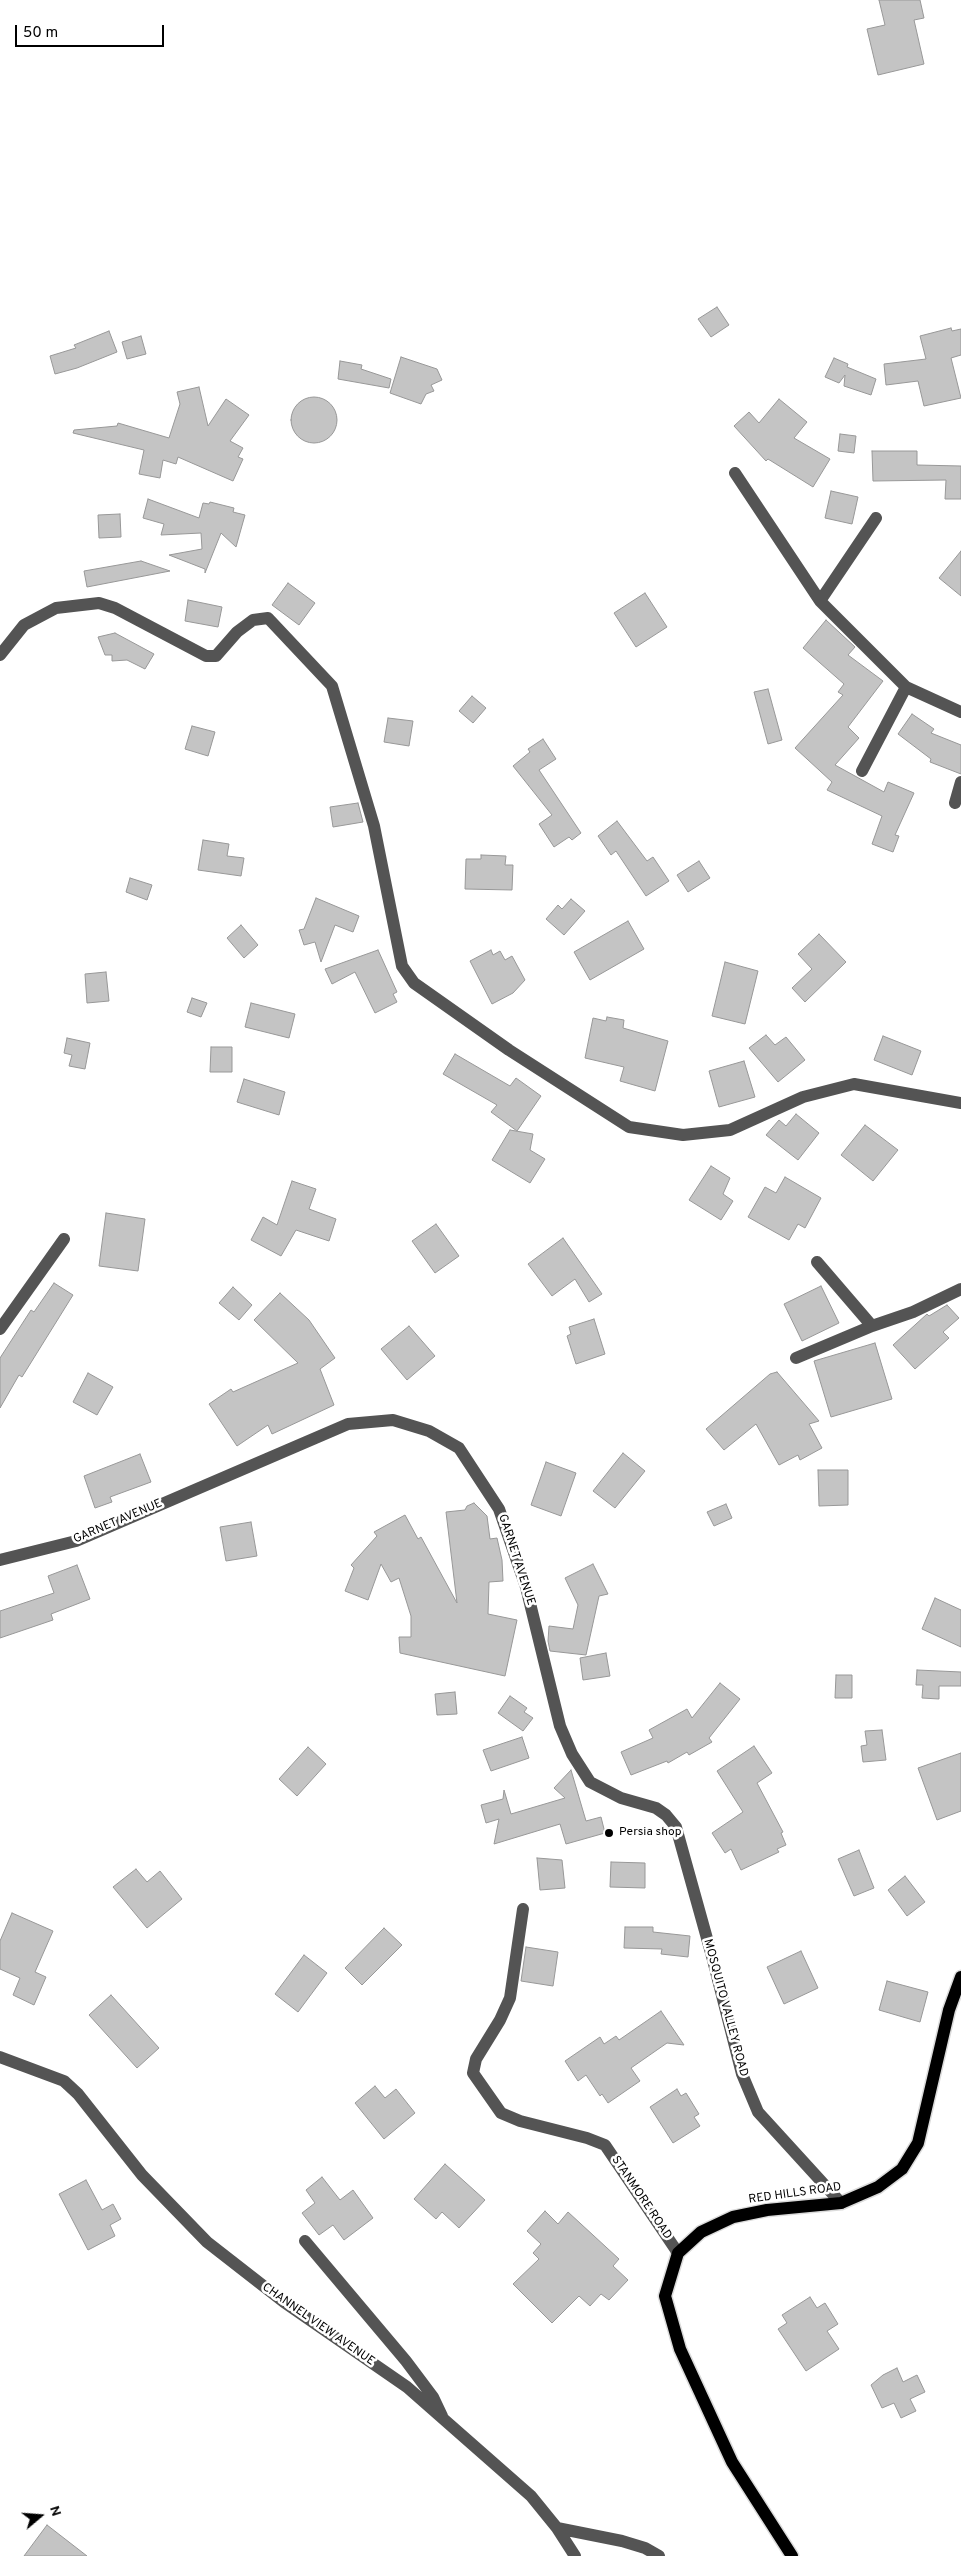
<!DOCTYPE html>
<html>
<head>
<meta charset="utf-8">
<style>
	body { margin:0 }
	#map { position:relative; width:961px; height:2556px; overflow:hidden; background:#fff; font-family:Overpass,sans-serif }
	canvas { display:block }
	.north { position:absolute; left:15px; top:2491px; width:50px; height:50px; -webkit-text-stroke:4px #fff; paint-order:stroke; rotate:72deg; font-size:14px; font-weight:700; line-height:20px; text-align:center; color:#000 }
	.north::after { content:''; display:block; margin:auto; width:18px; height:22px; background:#000; clip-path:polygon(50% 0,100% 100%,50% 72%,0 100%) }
	.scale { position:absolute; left:15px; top:25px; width:149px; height:22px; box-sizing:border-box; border:2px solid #000; border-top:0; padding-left:6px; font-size:15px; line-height:18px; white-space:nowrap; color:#000; -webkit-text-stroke:4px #fff; paint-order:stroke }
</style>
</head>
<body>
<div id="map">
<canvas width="961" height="2556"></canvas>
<div class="north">N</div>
<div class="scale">50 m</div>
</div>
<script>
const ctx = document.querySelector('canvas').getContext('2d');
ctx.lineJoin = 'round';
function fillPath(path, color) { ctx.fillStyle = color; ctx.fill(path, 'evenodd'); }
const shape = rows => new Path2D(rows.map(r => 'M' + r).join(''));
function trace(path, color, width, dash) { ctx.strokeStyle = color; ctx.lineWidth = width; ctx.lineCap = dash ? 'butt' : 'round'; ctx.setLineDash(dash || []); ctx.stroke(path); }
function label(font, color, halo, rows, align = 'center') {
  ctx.font = font + ' Overpass,sans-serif'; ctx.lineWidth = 5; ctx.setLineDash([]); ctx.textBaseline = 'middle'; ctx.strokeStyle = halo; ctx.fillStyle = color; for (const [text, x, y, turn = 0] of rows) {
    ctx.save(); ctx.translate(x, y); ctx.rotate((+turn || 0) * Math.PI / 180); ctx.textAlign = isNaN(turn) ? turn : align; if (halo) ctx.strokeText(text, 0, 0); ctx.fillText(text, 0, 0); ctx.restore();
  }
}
const building = shape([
	[879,0,920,0,924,18,914,20,924,64,878,75,867,29,885,25,879,0],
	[717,307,729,325,711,337,698,319,717,307],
	[951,328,952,331,961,329,961,355,951,358,961,398,924,406,918,381,886,385,884,364,926,359,920,336,951,328],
	[109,331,117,352,77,368,55,374,50,356,76,348,74,345,109,331],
	[141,336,146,354,127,359,122,342,141,336],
	[401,357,437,369,442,380,431,385,434,391,426,394,421,404,390,393,401,357],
	[834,358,848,364,847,367,876,379,871,395,844,386,845,375,839,383,825,377,834,358],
	[340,361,362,365,361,369,391,379,389,388,338,379,340,361],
	[199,387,208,426,226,399,249,415,230,441,243,448,238,457,243,459,233,481,178,457,176,464,163,460,160,478,139,474,144,450,73,433,74,430,117,426,118,423,169,438,180,404,177,392,199,387],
	'291 420a23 23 0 1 1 46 0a23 23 0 1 1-46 0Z',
	[779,399,807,422,794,438,830,459,813,487,768,459,766,461,734,426,749,412,759,423,779,399],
	[840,434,856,436,854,453,838,451,840,434],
	[872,451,917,451,917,465,961,466,961,499,945,499,946,480,873,481,872,451],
	[831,491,858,497,852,524,825,518,831,491],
	[148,499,199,518,203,503,209,504,210,502,234,508,233,512,245,515,236,547,221,533,205,573,205,569,169,555,202,549,201,533,161,535,164,524,143,518,148,499],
	[120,514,121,537,99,538,98,515,120,514],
	[961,551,961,596,939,578,961,551],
	[141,561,170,571,87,587,84,571,141,561],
	[288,583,315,603,299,625,272,605,288,583],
	[645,593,667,627,636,647,614,613,645,593],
	[188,600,222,607,218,627,185,621,188,600],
	[826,620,855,647,848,655,883,681,848,727,859,738,835,765,884,792,888,782,914,793,895,835,899,836,893,852,872,844,882,816,827,790,832,782,795,748,843,695,838,692,844,684,803,648,826,620],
	[115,633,154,654,145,669,127,660,112,661,112,655,105,655,98,637,115,633],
	[768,689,782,740,768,744,754,692,768,689],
	[472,696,486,708,473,723,459,711,472,696],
	[912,714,934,729,931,733,961,745,961,774,930,762,931,759,898,734,912,714],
	[388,718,413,721,409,746,384,742,388,718],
	[192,726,215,732,208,756,185,749,192,726],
	[543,739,556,759,539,770,581,833,572,840,569,837,554,847,539,824,552,815,513,766,530,752,528,749,543,739],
	[358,803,363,822,333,827,330,807,358,803],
	[617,821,647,861,653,857,669,881,646,896,616,851,611,855,598,836,617,821],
	[203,840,229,844,227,856,244,858,241,876,198,870,203,840],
	[481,855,506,856,505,865,513,865,512,890,465,889,466,859,481,859,481,855],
	[699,861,710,878,688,892,677,875,699,861],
	[130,878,152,885,147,900,126,892,130,878],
	[316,898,359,916,353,932,335,925,321,962,315,942,304,945,299,930,304,929,316,898],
	[571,899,585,911,564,935,546,919,558,905,562,909,571,899],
	[628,921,644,949,590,980,574,952,628,921],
	[241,925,258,945,244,958,227,938,241,925],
	[819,934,846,962,805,1002,792,988,812,969,798,954,819,934],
	[378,950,397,992,393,994,397,1002,375,1013,355,972,332,984,325,969,378,950],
	[491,950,493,955,500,951,505,960,512,956,525,980,513,993,492,1004,470,961,491,950],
	[725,962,758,971,745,1024,712,1016,725,962],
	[106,972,109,1001,87,1003,85,974,106,972],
	[192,998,207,1003,201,1017,187,1012,192,998],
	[251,1003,295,1014,289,1038,245,1027,251,1003],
	[607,1017,624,1020,623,1028,668,1041,655,1091,620,1081,624,1067,585,1058,593,1018,606,1021,607,1017],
	[766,1035,775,1045,786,1037,805,1060,778,1082,749,1048,766,1035],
	[883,1036,921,1051,912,1075,874,1060,883,1036],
	[67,1038,90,1043,85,1069,69,1066,72,1055,64,1053,67,1038],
	[211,1047,232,1047,232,1072,210,1072,211,1047],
	[455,1054,510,1086,516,1078,541,1096,517,1131,491,1112,497,1105,443,1074,455,1054],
	[744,1061,755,1097,719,1107,709,1071,744,1061],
	[244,1079,285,1092,279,1115,237,1102,244,1079],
	[796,1114,819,1133,798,1160,766,1135,779,1120,786,1126,796,1114],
	[865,1125,898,1150,873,1181,841,1155,865,1125],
	[510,1130,533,1134,530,1150,545,1159,530,1183,492,1160,510,1130],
	[711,1166,730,1178,723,1194,733,1201,721,1220,689,1200,711,1166],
	[785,1177,821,1198,805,1228,798,1224,789,1240,748,1217,765,1187,776,1193,785,1177],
	[292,1181,316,1189,309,1209,336,1219,329,1241,296,1230,281,1256,251,1240,263,1217,277,1225,292,1181],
	[106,1213,145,1219,138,1271,99,1266,106,1213],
	[436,1224,459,1256,435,1273,412,1241,436,1224],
	[563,1238,602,1294,589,1302,575,1279,552,1296,528,1264,563,1238],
	[54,1283,73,1295,22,1377,19,1375,0,1408,0,1358,31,1310,34,1312,54,1283],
	[821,1286,839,1323,802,1341,784,1304,821,1286],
	[233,1287,252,1305,239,1320,219,1303,233,1287],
	[280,1293,309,1320,335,1358,320,1369,334,1405,272,1434,268,1425,237,1446,209,1404,231,1389,233,1392,298,1363,254,1320,280,1293],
	[947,1305,959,1318,943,1332,949,1338,915,1369,893,1345,927,1314,929,1316,947,1305],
	[594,1319,605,1354,576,1364,567,1336,571,1334,569,1327,594,1319],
	[409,1326,435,1356,407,1380,381,1349,409,1326],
	[875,1343,892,1399,831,1417,814,1361,875,1343],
	[777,1372,819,1421,809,1424,822,1448,800,1460,798,1455,779,1465,756,1424,724,1450,706,1429,770,1374,777,1372],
	[88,1373,113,1387,97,1415,73,1402,88,1373],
	[623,1453,645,1471,615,1508,593,1491,623,1453],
	[140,1454,151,1482,110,1497,112,1502,95,1508,84,1476,140,1454],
	[546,1462,576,1473,561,1516,531,1505,546,1462],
	[818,1470,848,1470,848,1505,819,1506,818,1470],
	[474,1503,487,1516,490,1539,497,1538,502,1560,503,1581,489,1582,488,1614,517,1620,505,1676,400,1653,399,1637,411,1637,411,1616,399,1578,391,1582,381,1564,368,1600,345,1591,354,1568,351,1565,377,1536,374,1532,405,1515,418,1539,421,1537,457,1603,446,1512,465,1510,467,1506,474,1503],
	[726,1504,732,1518,714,1526,707,1512,726,1504],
	[251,1522,257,1556,226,1561,220,1527,251,1522],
	[593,1564,608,1594,599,1596,586,1655,550,1651,548,1641,549,1626,573,1629,578,1605,565,1578,593,1564],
	[77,1565,90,1599,51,1614,53,1620,0,1638,0,1611,54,1593,48,1576,77,1565],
	[935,1598,961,1610,961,1647,922,1629,935,1598],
	[606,1653,610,1676,583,1680,580,1658,606,1653],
	[917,1670,961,1672,961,1686,939,1686,939,1699,922,1698,923,1685,916,1685,917,1670],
	[836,1675,852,1675,852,1698,835,1698,836,1675],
	[720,1683,740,1699,709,1738,712,1742,689,1755,687,1752,668,1763,667,1761,631,1775,621,1752,653,1738,649,1730,687,1709,692,1718,720,1683],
	[455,1692,457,1714,437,1715,435,1694,455,1692],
	[510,1696,527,1708,524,1712,533,1718,523,1731,498,1713,510,1696],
	[882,1730,886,1760,863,1762,861,1746,867,1745,865,1731,882,1730],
	[522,1737,529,1758,491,1771,483,1750,522,1737],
	[754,1746,772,1773,757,1783,783,1832,781,1833,786,1845,777,1849,779,1852,741,1870,731,1849,725,1853,712,1833,743,1812,717,1771,754,1746],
	[308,1747,326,1764,297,1796,279,1779,308,1747],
	[961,1753,961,1811,937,1820,918,1768,961,1753],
	[571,1770,586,1821,601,1817,605,1833,566,1844,560,1824,494,1844,499,1819,486,1823,481,1805,503,1799,504,1790,511,1814,565,1798,554,1788,571,1770],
	[859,1850,874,1888,854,1896,838,1859,859,1850],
	[537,1858,562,1860,565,1888,540,1890,537,1858],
	[611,1862,645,1863,645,1888,610,1887,611,1862],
	[136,1869,147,1882,160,1871,182,1899,147,1928,113,1887,136,1869],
	[905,1876,925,1902,907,1916,888,1890,905,1876],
	[12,1913,53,1931,35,1972,46,1977,34,2005,13,1995,20,1978,0,1969,0,1941,12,1913],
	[625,1927,653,1927,653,1932,690,1936,688,1957,661,1954,662,1949,624,1948,625,1927],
	[384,1928,402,1945,362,1985,345,1968,384,1928],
	[526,1947,558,1952,553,1986,521,1981,526,1947],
	[801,1951,818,1988,784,2004,767,1967,801,1951],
	[304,1955,327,1973,298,2012,275,1994,304,1955],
	[887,1981,928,1992,920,2022,879,2010,887,1981],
	[111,1995,159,2048,137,2068,89,2015,111,1995],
	[661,2011,684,2045,667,2043,631,2068,640,2081,608,2103,602,2094,600,2096,586,2075,578,2081,565,2061,600,2037,604,2044,616,2036,619,2040,661,2011],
	[375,2086,385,2098,396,2089,415,2113,384,2139,355,2103,375,2086],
	[677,2089,681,2096,686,2093,699,2114,694,2117,700,2126,673,2143,650,2107,677,2089],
	[445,2164,485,2200,459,2228,442,2212,436,2219,414,2199,445,2164],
	[322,2177,340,2200,353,2190,373,2218,344,2240,333,2225,319,2235,302,2213,315,2203,306,2190,322,2177],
	[86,2180,102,2210,113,2204,121,2219,110,2225,115,2236,88,2250,59,2194,86,2180],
	[545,2211,558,2224,568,2212,619,2259,613,2266,628,2280,609,2300,601,2294,590,2306,579,2296,552,2323,513,2284,539,2259,533,2253,541,2244,527,2231,545,2211],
	[810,2297,817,2308,825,2303,838,2324,827,2331,839,2349,806,2371,778,2329,787,2323,782,2315,810,2297],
	[897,2368,903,2382,917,2375,925,2392,910,2399,916,2411,901,2418,894,2403,882,2408,871,2385,883,2375,897,2368],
	[47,2525,87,2556,24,2556,47,2525]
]);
fillPath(building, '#c4c4c4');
trace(building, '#989898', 1);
const major = shape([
	[792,2556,732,2462,680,2349,665,2296,678,2253,701,2232,733,2217,767,2210,841,2203,878,2187,902,2169,918,2143,949,2010,961,1977]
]);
trace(major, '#dbdbdb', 15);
trace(shape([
	[735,473,820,601,906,687,961,712],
	[820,601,876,518],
	[0,655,24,625,56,608,99,603,115,608,206,656,216,656,237,632,253,620,268,618,332,686,374,826,402,966,414,983,509,1050,629,1127,683,1135,730,1130,803,1097,854,1084,961,1103],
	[862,771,906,687],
	[955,803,961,782],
	[817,1262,872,1326],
	[0,1329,64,1239],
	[796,1358,872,1326,913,1312,961,1289],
	[0,1560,76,1541,348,1424,393,1420,429,1431,459,1448,499,1509,526,1587,560,1726,572,1754,590,1782,621,1798,656,1808,666,1815,676,1827,713,1960,742,2074,758,2112,841,2203],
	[523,1909,510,1998,500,2020,476,2059,473,2073,501,2113,520,2121,587,2138,605,2145,678,2253],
	[0,2057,64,2081,78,2094,142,2175,207,2242,284,2302,407,2387,531,2496,557,2528,575,2556],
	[305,2241,406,2361,433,2397,442,2416],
	[557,2528,622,2541,645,2548,659,2556]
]), '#545454', 12);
trace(major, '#000', 12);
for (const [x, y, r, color] of [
	[609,1833,5,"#000"]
]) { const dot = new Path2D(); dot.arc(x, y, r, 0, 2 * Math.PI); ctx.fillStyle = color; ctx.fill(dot); trace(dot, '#fff', 2); }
label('12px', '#000', '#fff', [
	["GARNET AVENUE",118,1522,-23],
	["GARNET AVENUE",516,1560,72],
	["MOSQUITO VALLEY ROAD",725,2008,75],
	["RED HILLS ROAD",795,2194,-8],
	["STANMORE ROAD",641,2198,56],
	["CHANNEL VIEW AVENUE",318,2325,35]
]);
label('12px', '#000', '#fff', [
	["Persia shop",619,1833]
], 'left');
</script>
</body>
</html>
